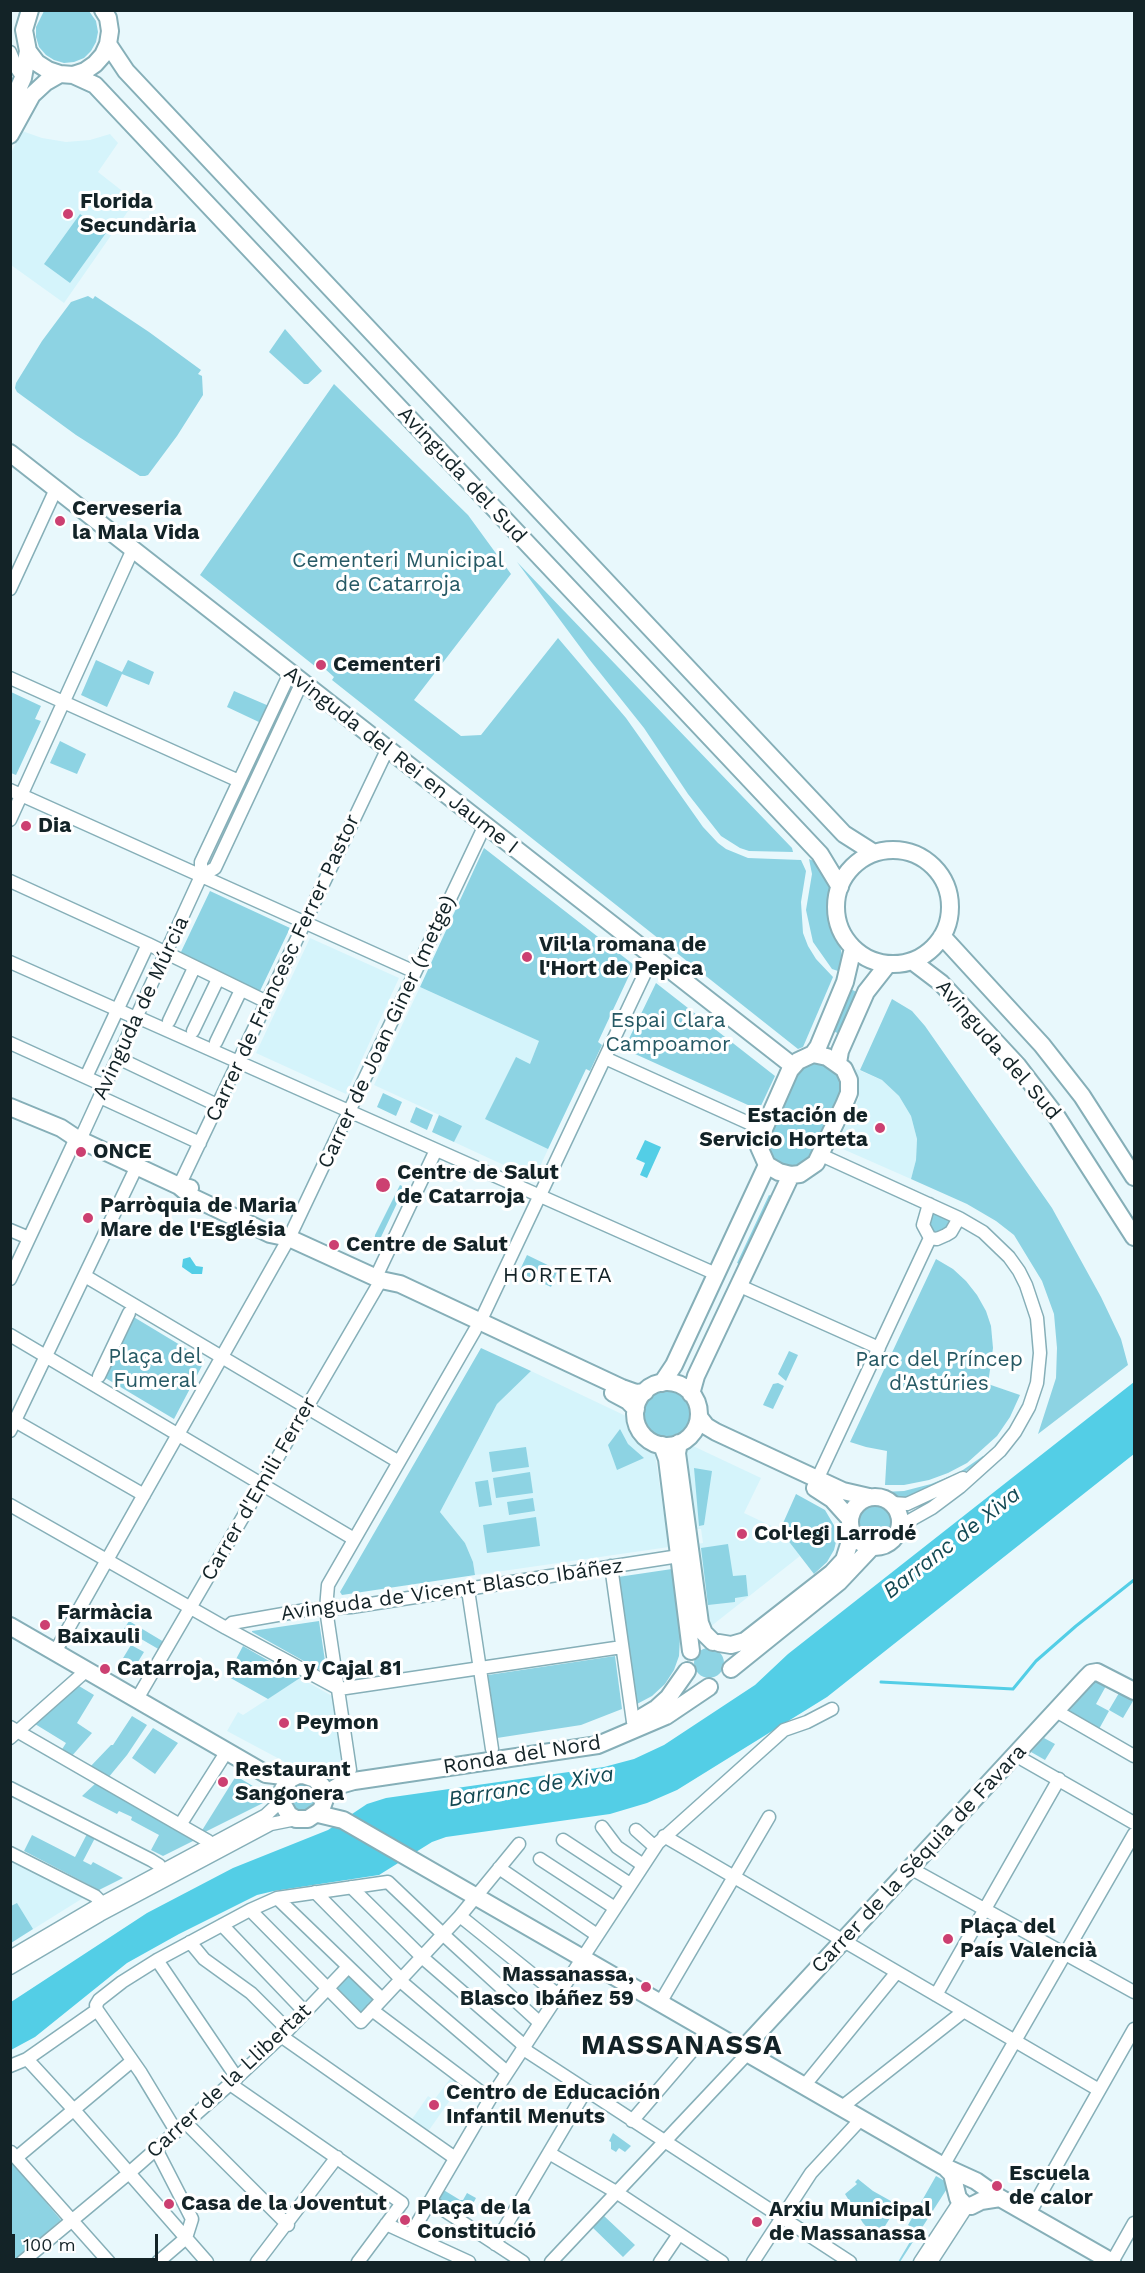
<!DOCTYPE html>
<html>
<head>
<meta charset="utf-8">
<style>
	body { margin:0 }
	#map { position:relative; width:1145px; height:2273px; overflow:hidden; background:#e8f8fc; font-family:"Work Sans",sans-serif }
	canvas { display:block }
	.frame { position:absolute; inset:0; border:12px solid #132327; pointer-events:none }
	.scale { position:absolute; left:12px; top:2234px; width:146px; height:27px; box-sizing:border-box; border:3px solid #132327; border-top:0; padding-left:8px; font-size:18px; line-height:21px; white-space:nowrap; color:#132327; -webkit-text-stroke:4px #fff; paint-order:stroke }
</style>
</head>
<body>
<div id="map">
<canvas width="1145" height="2273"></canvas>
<div class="frame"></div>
<div class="scale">100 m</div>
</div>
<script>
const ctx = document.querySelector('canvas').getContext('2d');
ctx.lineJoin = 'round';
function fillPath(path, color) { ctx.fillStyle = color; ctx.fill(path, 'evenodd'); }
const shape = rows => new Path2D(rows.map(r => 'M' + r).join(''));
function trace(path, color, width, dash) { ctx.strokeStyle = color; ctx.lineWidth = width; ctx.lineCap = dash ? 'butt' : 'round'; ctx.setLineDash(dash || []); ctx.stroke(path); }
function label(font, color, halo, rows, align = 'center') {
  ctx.font = font + ' "Work Sans",sans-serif'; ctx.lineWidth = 6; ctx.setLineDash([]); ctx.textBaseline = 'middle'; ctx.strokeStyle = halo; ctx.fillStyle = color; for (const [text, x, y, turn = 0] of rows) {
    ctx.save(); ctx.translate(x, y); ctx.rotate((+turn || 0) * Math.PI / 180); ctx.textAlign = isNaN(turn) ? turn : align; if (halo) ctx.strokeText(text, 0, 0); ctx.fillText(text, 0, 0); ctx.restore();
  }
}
fillPath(shape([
	[22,131,42,138,66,142,90,140,110,134,118,143,98,172,135,201,64,303,11,265,10,155],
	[310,938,399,978,346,1094,256,1053],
	[420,987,540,1041,578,1086,534,1179,454,1142,461,1125,374,1085],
	[856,1069,882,1080,899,1096,911,1116,917,1139,916,1160,911,1179,836,1146,859,1098],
	[531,1371,626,1416,628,1427,633,1439,643,1449,655,1454,669,1547,475,1575,473,1562,465,1543,440,1512,497,1404],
	[693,1446,761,1478,744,1513,780,1530,800,1556,710,1627,697,1544,703,1543,701,1529,695,1529,685,1451],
	[300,1678,332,1696,341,1761,326,1770,285,1762,227,1731,238,1712,243,1715],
	[11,1861,83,1898,11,1943],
	[452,2076,462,2083,427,2133,410,2122,428,2096,434,2100]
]), '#d5f4fb');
fillPath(shape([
	[44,11,89,11,96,21,98,32,96,42,91,51,84,58,74,62,64,63,54,60,46,55,39,47,36,37,36,27],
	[80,214,106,233,70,283,44,264],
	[88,296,93,299,95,296,149,332,201,370,198,374,202,376,203,395,177,436,148,475,145,476,140,476,76,435,17,392,15,388,16,383,42,341,71,302],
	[285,329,322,371,308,384,304,384,269,352],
	[334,384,468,515,511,574,414,700,461,736,481,735,558,638,626,718,703,827,718,843,726,849,748,858,801,860,806,871,801,902,803,933,808,946,816,959,833,977,803,1047,798,1049,332,680,334,677,324,668,321,671,200,575],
	[517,562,792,848,793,852,749,851,740,848,721,836,688,794,644,728,589,659],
	[96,660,122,672,128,660,154,672,149,685,122,674,107,707,81,695],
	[234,691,269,706,261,723,227,707],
	[11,692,41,706,35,719,41,721,16,775,11,773],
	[60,741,86,754,77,774,50,763],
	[484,848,634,965,598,1042,602,1045,590,1071,586,1069,548,1149,485,1119,516,1057,530,1064,539,1041,420,987],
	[809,859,819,863,830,885,830,916,841,950,843,962,841,972,832,969,813,942,806,910,812,874],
	[210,891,290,928,260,991,180,954],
	[656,983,775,1076,759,1110,624,1049],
	[848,988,859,993,840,1034,830,1030],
	[892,999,912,1011,925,1026,1052,1208,1101,1297,1121,1339,1128,1365,1038,1434,1056,1378,1057,1348,1054,1314,1042,1281,1014,1235,996,1221,967,1204,911,1179,916,1160,917,1139,911,1116,899,1096,882,1080,860,1070],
	[821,1060,839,1073,843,1089,814,1154,799,1167,784,1167,769,1156,765,1139,795,1073,804,1064],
	[383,1093,402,1102,396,1116,377,1107],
	[416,1107,433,1115,427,1130,410,1122],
	[439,1115,462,1126,454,1142,432,1132],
	[400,1185,402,1186,401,1195,381,1237,374,1247,375,1235],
	[769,1195,774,1197,742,1265,737,1263],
	[931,1209,954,1220,952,1224,938,1233,931,1230,927,1215],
	[527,1255,558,1270,551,1287,519,1272],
	[936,1259,953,1269,966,1281,977,1295,986,1311,991,1326,993,1348,988,1384,1020,1395,1010,1417,997,1436,967,1463,948,1473,929,1480,904,1485,885,1485,887,1451,866,1447,850,1442],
	[132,1316,205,1360,174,1419,102,1376],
	[481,1348,531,1371,497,1404,440,1512,465,1543,473,1562,475,1575,342,1595,340,1592],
	[789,1351,798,1355,786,1381,778,1374],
	[778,1383,784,1386,773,1409,763,1405,773,1384],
	'642 1414a25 25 0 1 1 50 0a25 25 0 1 1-50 0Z',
	[620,1429,628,1444,644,1458,617,1470,608,1445],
	[526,1447,529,1467,492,1472,489,1452],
	[983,1456,985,1457,981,1461,960,1475,907,1500,894,1499,881,1492,904,1491,931,1484,960,1472],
	[694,1468,712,1471,704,1525,699,1526],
	[530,1472,533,1493,496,1498,493,1478],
	[488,1480,492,1505,479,1507,475,1482],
	[796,1494,825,1510,835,1527,837,1538,834,1550,827,1562,814,1574,780,1530],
	[533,1498,535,1511,509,1515,507,1502],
	'856 1522a19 19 0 1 1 38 0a19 19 0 1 1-38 0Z',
	[536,1517,540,1546,487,1553,483,1525],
	[728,1544,733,1576,746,1575,748,1596,735,1598,735,1602,708,1605,701,1548],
	[672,1569,680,1637,679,1656,674,1670,665,1684,652,1696,637,1704,618,1577],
	[129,1621,164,1642,160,1650,124,1629],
	[319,1621,327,1674,252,1632,252,1631],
	[131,1645,144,1652,130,1675,117,1668],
	[243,1646,290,1673,300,1678,268,1699,227,1676],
	'694 1663a15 15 0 1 1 30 0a15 15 0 1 1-30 0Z',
	[615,1656,622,1709,581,1725,497,1738,488,1675],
	[1096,1681,1106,1686,1096,1704,1109,1711,1099,1729,1068,1712],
	[79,1686,94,1695,77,1723,92,1733,71,1757,61,1751,66,1743,35,1724],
	[1119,1693,1133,1701,1123,1718,1109,1710],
	[132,1716,147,1725,127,1755,108,1778,89,1768,111,1745,113,1745],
	[153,1728,178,1743,155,1774,132,1758],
	[1044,1738,1055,1744,1045,1760,1031,1752],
	[236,1776,268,1795,263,1803,203,1833,201,1832],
	[313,1781,320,1802,302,1814,288,1805,291,1784],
	[96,1783,195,1840,163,1856,151,1850,159,1835,131,1820,132,1817,119,1811,117,1814,82,1796],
	[87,1834,95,1838,83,1861,91,1865,93,1862,123,1878,99,1890,24,1851,32,1835,75,1857],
	[17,1903,33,1929,11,1943,11,1906],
	[344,1968,378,2000,362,2016,328,1984],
	[613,2133,631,2146,625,2152,619,2148,616,2152,611,2149,611,2142,609,2141],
	[11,2161,61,2220,12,2262,10,2262],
	[936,2176,950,2184,900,2262,898,2262,917,2230,908,2225],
	[858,2179,873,2191,898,2205,877,2239,863,2223,845,2194,857,2184,855,2182],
	[442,2189,460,2200,463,2200,467,2193,476,2198,465,2219,436,2200],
	[603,2215,635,2245,623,2257,592,2227]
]), '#8dd3e3');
fillPath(shape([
	[645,1140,661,1147,647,1178,640,1175,645,1163,636,1159],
	[190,1257,196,1266,203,1267,202,1274,192,1274,182,1267,183,1259],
	[1134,1382,1134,1454,827,1697,677,1790,647,1803,610,1814,446,1837,432,1842,379,1875,274,1891,257,1895,179,1934,127,1963,35,2037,11,2050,11,2002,147,1913,233,1868,328,1830,367,1804,386,1798,604,1767,634,1759,664,1745,755,1685,788,1654]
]), '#53cee6');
trace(shape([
	[881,1682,1013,1689,1036,1661,1076,1626,1134,1580]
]), '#53cee6', 3);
const street = shape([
	[10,52,17,69,23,78],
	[10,589,56,489],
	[10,678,239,781],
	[10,790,415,972],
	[10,820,133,549],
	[201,876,215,868,302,682],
	[10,881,148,944,267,1002],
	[10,962,136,1018],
	[137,1017,716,1274],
	[169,1021,194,968],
	[193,1031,218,979],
	[216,1042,241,990],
	[10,1043,105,1086],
	[118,1058,217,1105],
	[605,1058,762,1129],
	[86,1077,148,944],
	[100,1097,200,1143],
	[80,1140,201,876,201,862,290,673],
	[821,1155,959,1218,983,1232,1009,1257,1019,1271,1026,1285,1037,1318,1040,1353,1037,1383,1029,1407,1015,1432,1000,1451,960,1487,932,1508,900,1526],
	[179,1186,387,750],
	[929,1204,923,1225,930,1238],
	[10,1230,29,1238],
	[930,1238,937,1239,946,1235,951,1232,959,1218],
	[85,1276,399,1462],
	[376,1277,436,1150],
	[10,1279,76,1138],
	[740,1286,879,1348],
	[480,1322,653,956],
	[10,1335,354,1539],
	[99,1376,129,1313],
	[15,1421,144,1495],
	[10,1431,137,1166],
	[815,1484,930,1238],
	[892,1503,907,1504,963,1478],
	[10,1505,226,1628,339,1689],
	[611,1566,633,1722],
	[468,1590,492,1749],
	[226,1628,232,1623,306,1610,351,1607,679,1556],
	[55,1652,289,1238,485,825],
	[339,1689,622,1647],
	[137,1699,381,1280],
	[1056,1711,1134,1756],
	[10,1727,180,1825,208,1841,211,1846],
	[10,1738,87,1670],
	[1015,1755,1134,1823],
	[350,1770,326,1609,328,1585,475,1330],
	[10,1788,151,1860,159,1865,163,1871],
	[180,1825,227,1751],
	[602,1827,617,1847,643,1865],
	[636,1830,655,1847],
	[664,1836,1099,2090],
	[563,1840,630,1884],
	[10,1853,95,1896,102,1903],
	[540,1859,615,1908],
	[499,1868,597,1935],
	[910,1868,1134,1992],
	[351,1887,423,1958,520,2042,528,2052,850,2262],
	[315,1892,401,1979,404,1984,507,2072],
	[277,1898,382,1999],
	[250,1910,361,2022,460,1916,519,1844],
	[460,1916,558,1995],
	[222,1925,305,2012],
	[190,1942,204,1959,251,1993,288,2030],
	[10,1957,102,1903,266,1815,281,1801],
	[157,1960,237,2078],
	[10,1968,100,1915,271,1824,296,1819],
	[936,1995,1059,1779],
	[660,2003,769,1817],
	[97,2010,141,2073,176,2131],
	[372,2010,490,2099],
	[281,2036,455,2158],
	[27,2059,74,2110,207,2262],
	[10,2066,27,2059,97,2010,96,2005,99,2000,122,1982,157,1960,250,1910,277,1898,388,1882,447,1938,540,2023],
	[230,2084,402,2203],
	[804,2086,897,1972],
	[842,2107,964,2011],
	[632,2121,709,2031],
	[186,2123,288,2225],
	[156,2149,192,2219,186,2238,158,2262],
	[11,2152,109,2262],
	[549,2153,616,2192,722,2262],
	[16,2158,132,2061],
	[943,2166,1134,1834],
	[430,2201,523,2262],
	[1029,2214,1134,2029],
	[386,2224,469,2262],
	[411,2234,490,2099,658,1843,784,1730,807,1722,832,1709],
	[495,2244,586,2090],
	[22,2262,129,2173,230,2084,288,2030,348,1967],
	[257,2262,337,2157],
	[358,2262,402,2203],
	[551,2262,748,2053],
	[660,2262,679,2234],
	[753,2262,811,2173,861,2119],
	[920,2262,960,2201],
	[931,2262,968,2205],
	[1112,2262,1134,2223]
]);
const secondary = shape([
	[30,10,24,30,28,51,37,63,48,70,60,74,73,75,85,71,95,64,103,55,108,44,110,31,108,18,103,10],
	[108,44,126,71,844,834,874,853],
	[73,75,95,85,820,854,840,887],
	[10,107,23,78,28,51],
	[10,135,32,95,46,82,60,74],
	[10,453,793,1066],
	'836 907a57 57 0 1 1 114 0a57 57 0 1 1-114 0Z',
	[942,936,1042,1045,1082,1096,1134,1177],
	[912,961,941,983,1018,1066,1057,1117,1134,1237],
	[813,1054,827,1057,844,1069,849,1080,849,1093,844,1105,816,1163,800,1174,791,1175,779,1172,767,1165,759,1147,760,1138,790,1070,798,1061,813,1054],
	[813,1054,818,1047,845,982,853,948],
	[838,1063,840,1051,866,992,888,964],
	[10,1107,61,1128,76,1138,179,1186,190,1188],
	[179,1186,192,1197,270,1234,289,1238,381,1280,400,1284,622,1388,636,1393,645,1392],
	'635 1414a32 32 0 1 1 64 0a32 32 0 1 1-64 0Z',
	[662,1383,674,1365,767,1165],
	[613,1393,628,1401,636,1409],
	[691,1394,696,1376,791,1175],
	[699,1417,706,1426,716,1432,843,1491,869,1497],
	[679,1443,677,1453,700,1623,704,1633,713,1642],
	[662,1445,667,1459,691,1651],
	[815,1488,832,1499,850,1519],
	'850 1522a25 25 0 1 1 50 0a25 25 0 1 1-50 0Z',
	[10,1626,266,1774,283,1776,303,1775,315,1779,322,1786,325,1799,321,1810,308,1819,296,1819,289,1815,281,1801,283,1789,290,1779,296,1776],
	[719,1643,731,1645,745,1641,832,1573,844,1560,852,1535],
	[731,1669,839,1582,872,1547],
	[637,1720,657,1708,668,1698,687,1671],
	[325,1794,340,1785,354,1781,598,1745,666,1716,709,1687],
	[318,1814,343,1820,943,2166,976,2181,1000,2198,1112,2262],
	[742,2050,1086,1678,1091,1673,1097,1672,1134,1691],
	[946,2168,952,2174,958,2198,965,2205,971,2206,981,2201,1000,2198]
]);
trace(street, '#86afb8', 15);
trace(secondary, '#86afb8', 20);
trace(street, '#fff', 12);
trace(secondary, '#fff', 16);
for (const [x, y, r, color] of [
	[68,214,6,"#cc4071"],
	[60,521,6,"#cc4071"],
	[321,665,6,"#cc4071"],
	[26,826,6,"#cc4071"],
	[527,957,6,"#cc4071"],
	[880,1128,6,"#cc4071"],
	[81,1152,6,"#cc4071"],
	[383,1185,8,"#cc4071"],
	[88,1218,6,"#cc4071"],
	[334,1245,6,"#cc4071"],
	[742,1534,6,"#cc4071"],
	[45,1625,6,"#cc4071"],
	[105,1669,6,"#cc4071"],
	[284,1723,6,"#cc4071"],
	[223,1782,6,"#cc4071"],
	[948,1939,6,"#cc4071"],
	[646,1987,6,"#cc4071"],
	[434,2105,6,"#cc4071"],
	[997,2186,6,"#cc4071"],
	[169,2204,6,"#cc4071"],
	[405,2220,6,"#cc4071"],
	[757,2222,6,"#cc4071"]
]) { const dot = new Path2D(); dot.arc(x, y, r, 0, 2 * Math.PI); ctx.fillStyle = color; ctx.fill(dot); trace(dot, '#fff', 2); }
label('bold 21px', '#132327', '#fff', [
	["Florida",80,202],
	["Secundària",80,226],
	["Cerveseria",72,509],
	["la Mala Vida",72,533],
	["Cementeri",333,665],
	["Dia",38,826],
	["Vil·la romana de",539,945],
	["l'Hort de Pepica",539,969],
	["Estación de",868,1116,"right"],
	["Servicio Horteta",868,1140,"right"],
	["ONCE",93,1152],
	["Centre de Salut",397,1173],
	["de Catarroja",397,1197],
	["Parròquia de Maria",100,1206],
	["Mare de l'Església",100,1230],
	["Centre de Salut",346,1245],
	["Col·legi Larrodé",754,1534],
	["Farmàcia",57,1613],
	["Baixauli",57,1637],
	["Catarroja, Ramón y Cajal 81",117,1669],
	["Peymon",296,1723],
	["Restaurant",235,1770],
	["Sangonera",235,1794],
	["Plaça del",960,1927],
	["País Valencià",960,1951],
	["Massanassa,",634,1975,"right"],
	["Blasco Ibáñez 59",634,1999,"right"],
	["Centro de Educación",446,2093],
	["Infantil Menuts",446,2117],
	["Escuela",1009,2174],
	["de calor",1009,2198],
	["Casa de la Joventut",181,2204],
	["Plaça de la",417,2208],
	["Constitució",417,2232],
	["Arxiu Municipal",769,2210],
	["de Massanassa",769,2234]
], 'left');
label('21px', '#132327', '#fff', [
	["Avinguda del Sud",462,475,47],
	["Avinguda del Rei en Jaume I",401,760,38],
	["Carrer de Francesc Ferrer Pastor",283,968,-65],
	["Avinguda de Múrcia",141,1008,-65],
	["Carrer de Joan Giner (metge)",387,1032,-65],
	["Avinguda del Sud",998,1050,49],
	["Carrer d'Emili Ferrer",259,1489,-60],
	["Avinguda de Vicent Blasco Ibáñez",452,1590,-8],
	["Ronda del Nord",522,1755,-9],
	["Carrer de la Séquia de Favara",919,1859,-47],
	["Carrer de la Llibertat",229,2081,-43]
]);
label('21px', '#265964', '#fff', [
	["Cementeri Municipal",398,561],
	["de Catarroja",398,585],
	["Espai Clara",668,1021],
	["Campoamor",668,1045],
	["Plaça del",155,1357],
	["Fumeral",155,1381],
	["Parc del Príncep",939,1360],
	["d'Astúries",939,1384]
]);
ctx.letterSpacing = '1.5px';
label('22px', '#132327', '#fff', [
	["HORTETA",558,1276]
]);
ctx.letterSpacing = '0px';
label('italic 22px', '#134953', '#fff', [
	["Barranc de Xiva",952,1543,-38],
	["Barranc de Xiva",531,1787,-9]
]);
ctx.letterSpacing = '1.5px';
label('bold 27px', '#132327', '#fff', [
	["MASSANASSA",682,2046]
]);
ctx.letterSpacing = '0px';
</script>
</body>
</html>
